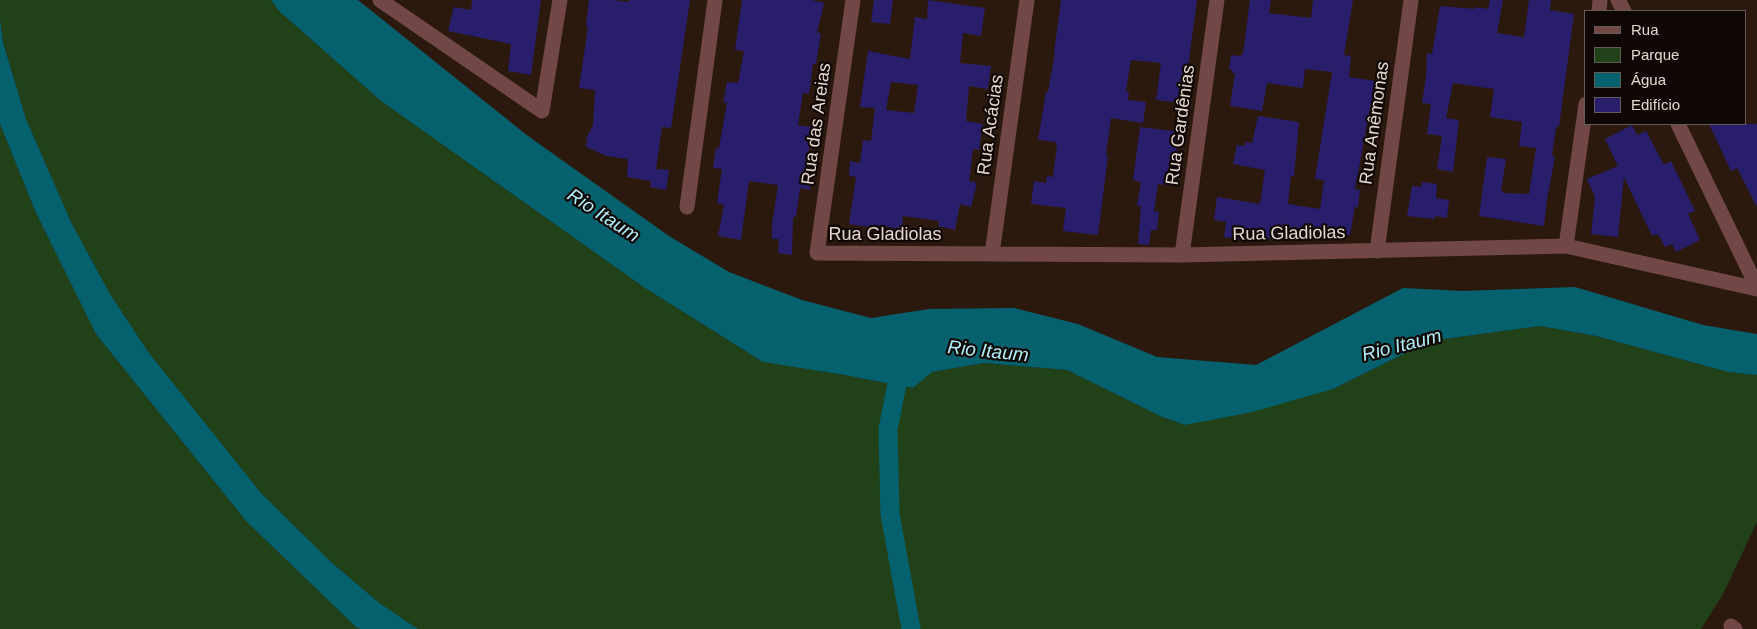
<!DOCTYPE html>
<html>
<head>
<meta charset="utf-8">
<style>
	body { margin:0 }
	#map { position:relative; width:1757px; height:629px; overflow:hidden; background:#2c190e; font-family:Helvetica,sans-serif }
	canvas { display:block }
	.legend { position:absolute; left:1584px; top:10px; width:162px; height:115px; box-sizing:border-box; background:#0f0704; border:1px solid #655a56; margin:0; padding:6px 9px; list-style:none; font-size:15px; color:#e5d7d0 }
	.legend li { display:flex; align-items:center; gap:10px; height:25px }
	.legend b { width:25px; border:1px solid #655a56 }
</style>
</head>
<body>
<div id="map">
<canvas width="1757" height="629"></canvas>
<ul class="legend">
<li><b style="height:6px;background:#724847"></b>Rua</li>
<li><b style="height:14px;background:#214219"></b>Parque</li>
<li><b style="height:14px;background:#06616f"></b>Água</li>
<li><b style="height:14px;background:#291e6c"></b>Edifício</li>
</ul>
</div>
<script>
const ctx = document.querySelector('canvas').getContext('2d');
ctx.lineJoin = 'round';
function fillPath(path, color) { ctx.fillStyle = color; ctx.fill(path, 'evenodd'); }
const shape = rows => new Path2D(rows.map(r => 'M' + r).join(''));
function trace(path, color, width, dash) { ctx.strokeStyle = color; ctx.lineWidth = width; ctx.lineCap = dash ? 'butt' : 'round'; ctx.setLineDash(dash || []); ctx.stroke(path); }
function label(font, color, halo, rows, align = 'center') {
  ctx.font = font + ' Helvetica,sans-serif'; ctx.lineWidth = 4.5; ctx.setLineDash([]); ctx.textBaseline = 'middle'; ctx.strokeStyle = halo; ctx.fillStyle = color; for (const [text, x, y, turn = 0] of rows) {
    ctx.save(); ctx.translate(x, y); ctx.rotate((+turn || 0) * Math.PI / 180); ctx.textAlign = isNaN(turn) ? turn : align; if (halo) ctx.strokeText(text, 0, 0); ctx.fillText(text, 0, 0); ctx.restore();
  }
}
fillPath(shape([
	[0,0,271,0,279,11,381,101,645,288,763,362,844,375,913,388,932,372,984,363,1067,370,1162,417,1185,425,1333,389,1430,341,1540,326,1596,336,1728,372,1757,375,1757,522,1723,594,1701,629,418,629,378,602,330,561,261,493,149,353,110,294,71,222,26,119,3,41,0,19],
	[0,124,36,213,96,334,246,521,356,627,360,629,0,629]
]), '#214219');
fillPath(shape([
	[271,0,358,0,528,136,669,236,729,272,802,300,871,318,929,309,1014,308,1078,324,1157,357,1256,365,1403,288,1462,291,1575,287,1703,325,1757,334,1757,375,1728,372,1596,336,1540,326,1430,341,1333,389,1252,412,1185,425,1162,417,1067,370,984,363,932,372,913,388,844,375,763,362,645,288,381,101,279,11],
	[0,19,3,42,26,119,71,222,110,294,149,353,261,493,330,561,378,602,418,629,360,629,356,627,246,521,96,334,36,213,0,124]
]), '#06616f');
trace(shape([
	[897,384,888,429,890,514,911,629]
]), '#06616f', 19);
fillPath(shape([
	[472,0,541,0,531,75,508,71,511,44,448,31,454,7,471,10],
	[589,0,612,0,629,2,629,0,690,0,671,128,662,127,656,169,669,170,666,190,650,187,651,181,627,177,628,159,606,156,585,146,588,140,586,139,593,125,595,90,579,88,588,27,586,26],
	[742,0,811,0,824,3,817,33,821,33,816,64,813,64,809,94,803,93,798,125,812,127,806,172,812,173,810,190,800,188,796,217,793,217,792,255,778,253,779,239,772,239,772,224,778,185,749,181,741,240,718,236,724,205,717,203,722,169,713,168,716,148,719,148,727,103,723,102,727,82,738,83,744,51,735,50],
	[874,0,893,0,890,24,871,22],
	[928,0,985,8,981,36,963,33,960,63,991,66,988,89,969,86,966,121,983,124,979,150,973,149,969,181,977,183,971,207,960,204,955,230,938,226,939,221,903,216,902,229,876,225,876,228,849,224,856,177,849,176,850,161,860,163,863,140,871,141,875,108,860,107,868,51,910,59,915,17,927,19],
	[891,82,918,85,914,113,876,109,886,110],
	[1061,0,1197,0,1183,103,1156,100,1161,63,1131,60,1126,91,1129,92,1128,100,1146,102,1143,123,1111,118,1106,155,1108,156,1098,235,1063,231,1066,208,1031,204,1034,181,1046,183,1047,176,1053,177,1057,145,1055,144,1056,142,1038,140,1046,92,1048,92,1055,53,1054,53],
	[1250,0,1271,0,1269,13,1311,18,1313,0,1353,0,1344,55,1351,56,1349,77,1375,81,1355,189,1360,190,1358,207,1355,207,1350,235,1343,234,1343,237,1279,226,1277,240,1247,235,1246,240,1224,237,1226,222,1214,220,1217,197,1260,204,1265,170,1233,164,1237,145,1245,146,1245,142,1252,143,1258,116,1299,122,1294,176,1291,176,1288,204,1320,209,1324,180,1315,179,1332,72,1305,69,1303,88,1267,83,1262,111,1230,106,1235,73,1232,73,1232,70,1229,69,1231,55,1241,56,1242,54,1243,54],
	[1490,0,1503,0,1497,33,1524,37,1529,0,1551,0,1550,10,1574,14,1559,127,1556,127,1552,156,1555,157,1547,199,1544,226,1479,216,1487,157,1506,159,1501,191,1503,191,1503,193,1529,194,1536,148,1519,146,1522,122,1490,117,1494,89,1453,83,1446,118,1459,120,1453,172,1437,169,1442,136,1427,134,1431,104,1422,103,1426,76,1427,53,1432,54,1440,6,1475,9,1475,7,1488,9],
	[1709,124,1757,124,1757,207,1737,168,1731,171],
	[1632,125,1637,135,1646,131,1664,165,1671,161,1695,211,1688,214,1700,240,1676,252,1672,244,1665,247,1658,234,1652,236,1624,177,1618,237,1591,234,1595,197,1587,179,1618,166,1605,139],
	[1140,127,1180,132,1172,186,1158,184,1154,211,1159,212,1157,230,1151,230,1149,245,1138,244,1141,206,1137,206,1141,182,1133,180],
	[1422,182,1437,184,1436,198,1449,200,1447,218,1435,216,1435,219,1407,216,1412,186,1421,187]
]), '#291e6c');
trace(shape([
	[380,0,542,111,560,0],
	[853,0,817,253,1182,255,1566,246,1757,289],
	[1618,0,1624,11],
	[1599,11,1600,0],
	[1678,124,1757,287],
	[687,207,715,0],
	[1566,246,1586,104],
	[1377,251,1411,0],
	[992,254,1027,0],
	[1182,255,1217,0],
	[1731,626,1735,629]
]), '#724847', 15);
label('18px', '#e5d7d0', '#0f0704', [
	["Rua Anêmonas",1375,123,-82],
	["Rua das Areias",817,124,-82],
	["Rua Acácias",991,125,-82],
	["Rua Gardênias",1181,125,-82],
	["Rua Gladiolas",1289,234,-1],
	["Rua Gladiolas",885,235]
]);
label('italic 19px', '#b0edfa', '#0f0704', [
	["Rio Itaum",603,216,33],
	["Rio Itaum",1402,346,-14],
	["Rio Itaum",988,352,6]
]);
</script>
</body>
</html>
